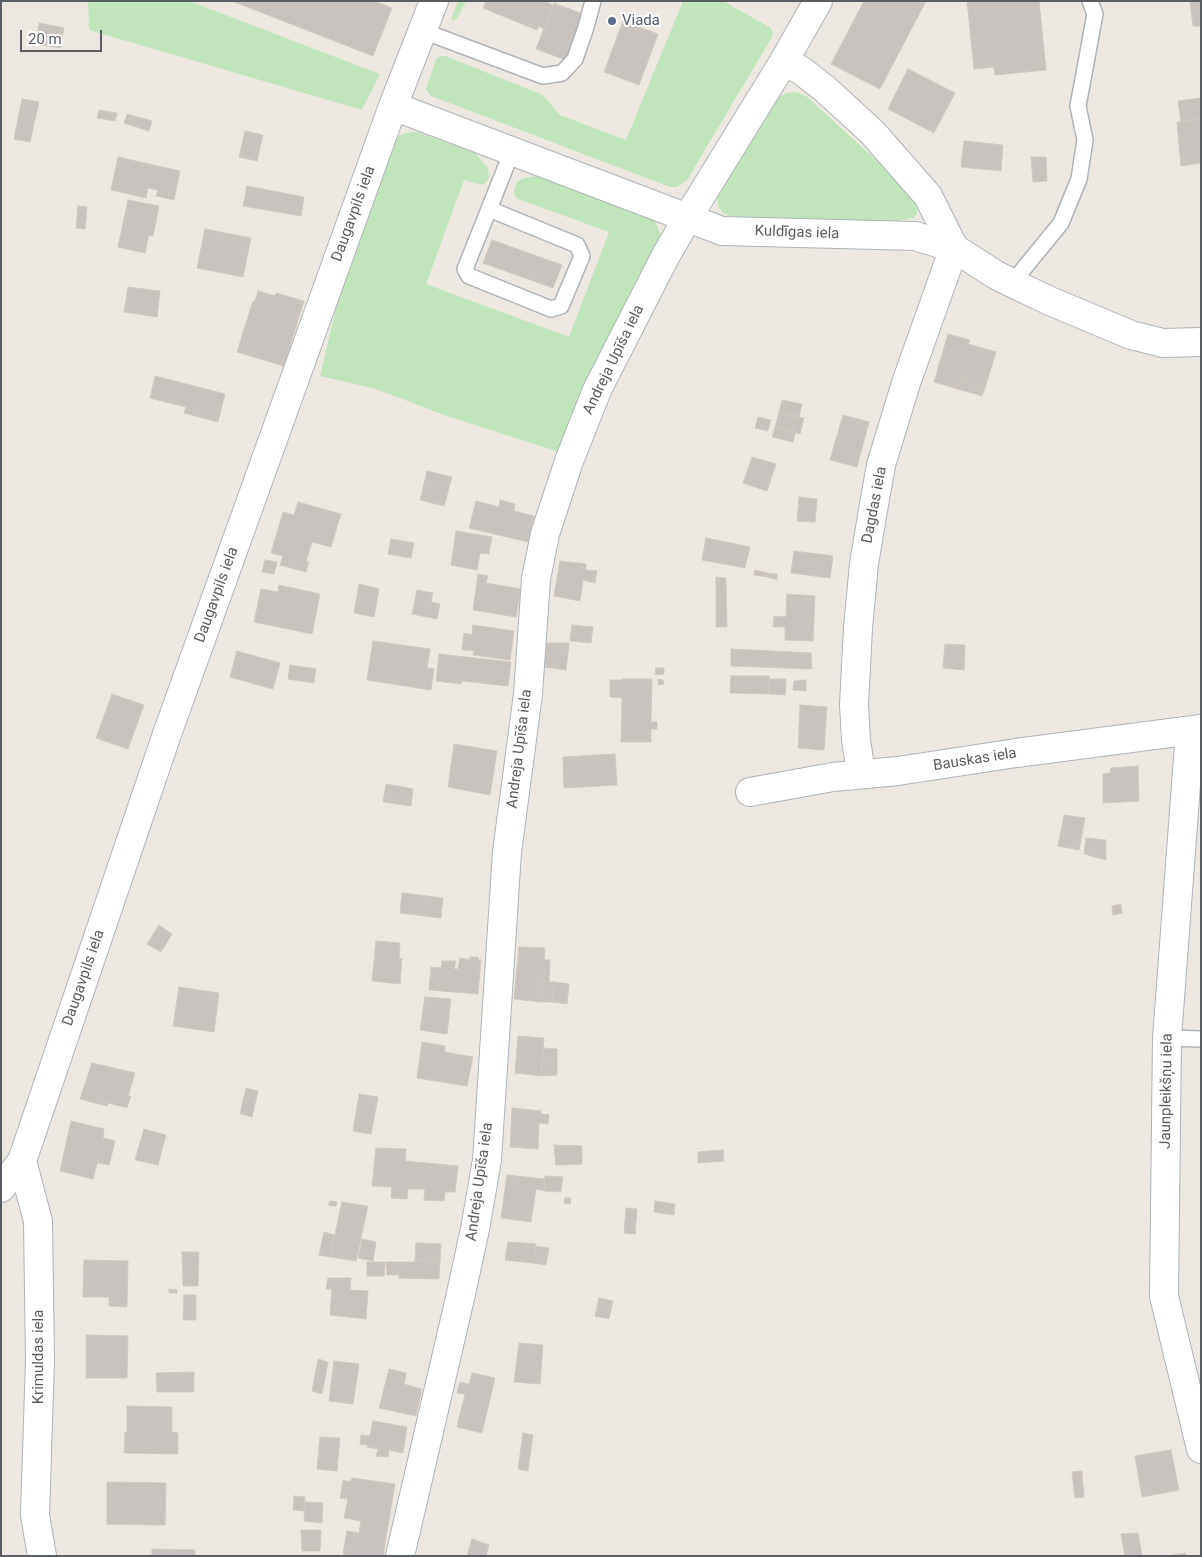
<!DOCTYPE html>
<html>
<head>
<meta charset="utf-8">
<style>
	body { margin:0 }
	#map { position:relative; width:1202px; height:1557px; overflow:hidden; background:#ece8e1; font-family:Roboto,sans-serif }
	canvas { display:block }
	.frame { position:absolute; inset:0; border:2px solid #5a5e62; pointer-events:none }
	.scale { position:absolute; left:20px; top:30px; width:82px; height:22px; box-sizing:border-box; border:2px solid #5a5e62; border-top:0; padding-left:6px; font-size:15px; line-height:18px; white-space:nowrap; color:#5a5e62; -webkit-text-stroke:4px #fff; paint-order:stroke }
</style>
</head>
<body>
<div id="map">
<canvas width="1202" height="1557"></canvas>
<div class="frame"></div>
<div class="scale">20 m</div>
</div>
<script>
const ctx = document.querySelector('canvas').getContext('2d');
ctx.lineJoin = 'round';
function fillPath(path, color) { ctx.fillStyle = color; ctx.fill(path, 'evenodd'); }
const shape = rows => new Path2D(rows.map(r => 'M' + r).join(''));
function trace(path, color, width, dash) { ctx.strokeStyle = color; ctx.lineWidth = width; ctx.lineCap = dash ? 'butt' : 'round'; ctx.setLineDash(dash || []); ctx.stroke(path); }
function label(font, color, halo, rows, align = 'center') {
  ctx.font = font + ' Roboto,sans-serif'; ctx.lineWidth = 4; ctx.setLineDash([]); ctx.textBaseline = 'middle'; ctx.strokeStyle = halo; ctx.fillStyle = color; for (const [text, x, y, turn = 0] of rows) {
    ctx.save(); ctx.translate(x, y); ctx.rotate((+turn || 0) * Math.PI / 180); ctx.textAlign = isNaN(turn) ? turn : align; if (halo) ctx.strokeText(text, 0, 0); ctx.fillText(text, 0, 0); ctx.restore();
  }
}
fillPath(shape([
	[88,1,189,1,380,74,362,110,89,30],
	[458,1,466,1,457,19,451,20],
	[683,1,723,1,771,28,773,32,772,37,687,180,677,187,670,187,431,96,426,89,436,59,440,56,445,56,543,95,560,115,626,140],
	[796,92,806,96,887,170,911,197,917,207,917,214,913,218,892,222,765,222,731,217,722,212,718,206,717,197,720,189,779,97,787,93],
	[410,132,417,132,475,153,488,168,489,176,487,182,482,185,464,180,426,284,569,337,609,232,518,199,515,196,514,189,517,182,524,178,536,176,551,180,653,219,657,226,660,234,660,242,559,452,447,416,376,389,320,376,337,304,394,141,400,135]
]), '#c2e4bd');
const building = shape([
	[232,1,374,1,392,8,373,56,232,1],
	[486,1,548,1,548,3,553,5,544,29,539,26,537,30,483,8,486,1],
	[864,1,926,1,880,89,831,64,864,1],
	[967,1,1039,1,1046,70,995,75,994,67,974,69,967,1],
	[1190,1,1201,1,1201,26,1193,26,1190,1],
	[554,3,583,14,566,60,536,49,554,3],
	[623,21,658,34,639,85,604,72,623,21],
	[39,23,64,28,60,48,36,44,39,23],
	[908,69,955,93,934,133,888,109,908,69],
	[1201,98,1201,119,1181,122,1178,101,1201,98],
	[22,99,39,102,30,142,14,139,22,99],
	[99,110,117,113,115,121,97,118,99,110],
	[127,114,152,121,149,131,124,123,127,114],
	[1201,119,1201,163,1181,166,1177,122,1201,119],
	[245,131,263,135,257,161,239,157,245,131],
	[964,141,1003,145,1001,171,961,167,964,141],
	[118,157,180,171,174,200,156,196,158,190,148,188,146,198,111,190,118,157],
	[1031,157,1046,157,1047,181,1033,182,1031,157],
	[247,186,304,197,301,216,243,206,247,186],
	[128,200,159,206,153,236,149,235,145,253,118,247,128,200],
	[78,206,87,207,85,229,76,228,78,206],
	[205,229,251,238,243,277,197,268,205,229],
	[492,240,562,265,553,288,483,263,492,240],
	[128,287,160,291,157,317,124,312,128,287],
	[258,291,275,296,276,293,304,301,284,366,237,352,253,301,255,301,258,291],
	[948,334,970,340,968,344,996,352,985,388,961,381,958,389,934,382,948,334],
	[155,376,225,394,218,422,184,413,186,407,150,398,155,376],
	[961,381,985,388,982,396,958,389,961,381],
	[782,400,802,404,799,417,779,412,782,400],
	[779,412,794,416,791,431,775,427,779,412],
	[843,415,869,422,857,467,830,460,843,415],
	[794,416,804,418,800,434,791,431,794,416],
	[758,417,771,420,768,431,755,428,758,417],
	[775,427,796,432,793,442,772,437,775,427],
	[752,457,776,464,767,491,743,483,752,457],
	[427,471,452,477,444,506,420,500,427,471],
	[799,497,817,499,815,522,797,521,799,497],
	[500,500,515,504,514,511,534,516,528,542,469,528,476,501,499,507,500,500],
	[298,502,341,514,331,547,312,542,306,562,309,562,306,572,280,565,283,556,271,553,283,512,294,515,298,502],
	[456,531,492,537,489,554,480,553,477,570,451,565,456,531],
	[706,538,750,547,745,568,702,560,706,538],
	[391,539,414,543,411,558,388,554,391,539],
	[794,551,833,556,830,578,791,573,794,551],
	[265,560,277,562,274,574,262,572,265,560],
	[560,561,586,564,586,570,597,571,595,583,583,580,580,601,554,596,560,561],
	[755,570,767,573,767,577,754,575,755,570],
	[767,573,777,574,777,580,767,577,767,573],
	[478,574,488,576,486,583,521,589,516,617,473,610,478,574],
	[716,577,726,578,727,627,716,627,716,577],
	[359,584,379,589,374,617,354,613,359,584],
	[279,585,320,594,312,634,254,622,261,589,278,592,279,585],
	[417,590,433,593,431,602,440,604,437,619,412,614,417,590],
	[787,594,815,596,813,641,785,640,785,627,773,627,774,616,786,617,787,594],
	[473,625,514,631,510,660,473,655,474,651,462,650,464,633,472,635,473,625],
	[572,625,593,627,591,643,570,641,572,625],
	[373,641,430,649,427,668,434,669,431,690,367,680,373,641],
	[547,643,569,643,566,670,545,667,547,643],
	[945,644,965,645,964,670,943,668,945,644],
	[731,649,811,653,812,669,731,666,731,649],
	[237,651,280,663,273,689,230,677,237,651],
	[439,654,511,662,508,686,462,681,461,684,436,681,439,654],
	[290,665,316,669,314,683,288,679,290,665],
	[656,668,664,668,664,674,655,675,656,668],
	[731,676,769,676,769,694,730,693,731,676],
	[623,679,652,679,651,722,657,722,657,729,651,729,651,742,621,742,622,698,610,697,610,680,623,680,623,679],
	[658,679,663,680,664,684,658,685,658,679],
	[769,679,786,679,785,695,769,694,769,679],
	[806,680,806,691,793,690,794,681,806,680],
	[112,694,144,705,128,749,96,738,112,694],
	[800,705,827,707,824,750,798,748,800,705],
	[454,744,497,751,490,795,448,787,454,744],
	[615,754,617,785,564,788,563,757,615,754],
	[1138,766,1139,801,1103,803,1103,774,1110,773,1111,768,1138,766],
	[386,784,413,789,411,806,383,802,386,784],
	[1064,815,1085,818,1079,850,1058,846,1064,815],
	[1086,838,1106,840,1106,860,1084,854,1086,838],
	[402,893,443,898,441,918,400,913,402,893],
	[1121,904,1122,913,1113,915,1112,906,1121,904],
	[159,925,172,934,161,952,147,944,159,925],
	[376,941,400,943,399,958,402,959,400,984,372,981,376,941],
	[519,947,545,948,544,960,550,960,549,982,542,982,541,1002,514,999,519,947],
	[470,957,478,957,478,960,481,960,478,994,429,990,431,967,441,968,442,961,456,961,454,969,458,969,460,958,470,960,470,957],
	[542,982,554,982,552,1002,541,1002,542,982],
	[554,982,569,984,567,1004,552,1002,554,982],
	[179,987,219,993,214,1032,173,1026,179,987],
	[425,997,451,999,447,1034,420,1030,425,997],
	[518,1036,544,1038,541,1076,515,1073,518,1036],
	[422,1042,445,1046,445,1052,473,1057,467,1086,417,1078,422,1042],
	[544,1048,557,1049,557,1060,542,1059,544,1048],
	[542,1059,557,1060,557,1075,541,1076,542,1059],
	[92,1063,135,1073,128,1096,131,1096,127,1108,108,1103,107,1106,80,1099,92,1063],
	[246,1088,258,1091,252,1117,240,1114,246,1088],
	[359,1094,378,1097,371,1134,353,1131,359,1094],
	[512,1108,541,1111,541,1114,549,1115,548,1124,539,1123,538,1149,510,1147,512,1108],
	[71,1121,104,1129,103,1138,115,1141,109,1165,97,1163,93,1179,60,1171,71,1121],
	[144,1129,166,1135,158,1165,135,1160,144,1129],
	[554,1145,582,1146,582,1164,556,1165,554,1145],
	[376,1148,406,1149,405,1161,458,1166,455,1192,445,1192,444,1201,424,1200,425,1189,408,1189,407,1199,391,1198,392,1187,372,1186,376,1148],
	[723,1150,724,1161,698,1163,698,1152,723,1150],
	[507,1175,545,1179,545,1191,536,1189,531,1222,501,1218,507,1175],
	[545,1176,563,1177,561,1192,545,1191,545,1176],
	[565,1198,571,1198,570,1204,564,1203,565,1198],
	[330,1201,337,1202,336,1206,328,1205,330,1201],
	[655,1201,675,1204,674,1215,654,1212,655,1201],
	[342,1202,368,1206,356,1261,330,1257,342,1202],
	[626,1208,637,1209,635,1234,624,1233,626,1208],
	[324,1232,335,1235,330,1257,319,1255,324,1232],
	[362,1239,376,1242,373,1261,358,1258,362,1239],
	[508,1242,536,1244,533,1263,505,1260,508,1242],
	[416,1243,441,1244,440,1261,415,1260,416,1243],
	[535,1246,549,1248,546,1265,533,1263,535,1246],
	[182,1252,199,1252,198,1286,183,1286,182,1252],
	[84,1260,128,1261,127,1307,109,1306,109,1297,83,1297,84,1260],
	[415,1260,440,1261,439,1279,399,1278,399,1275,387,1275,386,1262,415,1262,415,1260],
	[367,1262,385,1262,384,1276,367,1276,367,1262],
	[328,1278,351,1278,350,1290,368,1291,366,1319,330,1315,332,1289,326,1289,328,1278],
	[169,1289,177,1290,177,1293,169,1293,169,1289],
	[184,1295,196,1295,196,1320,183,1320,184,1295],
	[599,1298,613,1301,609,1319,595,1316,599,1298],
	[86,1335,128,1336,127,1378,86,1378,86,1335],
	[519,1343,543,1345,540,1384,514,1382,519,1343],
	[318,1359,328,1362,322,1394,312,1391,318,1359],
	[334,1361,359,1364,353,1404,329,1401,334,1361],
	[389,1369,406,1373,404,1384,422,1389,416,1416,379,1408,389,1369],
	[194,1372,194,1392,157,1392,156,1373,194,1372],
	[472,1373,495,1378,482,1433,457,1427,465,1394,457,1393,460,1382,469,1384,472,1373],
	[127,1406,172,1407,172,1432,178,1433,178,1454,124,1453,125,1432,127,1432,127,1406],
	[373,1421,407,1427,403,1453,389,1450,388,1457,376,1456,378,1449,367,1447,368,1445,360,1444,361,1435,370,1436,373,1421],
	[523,1433,533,1435,528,1471,518,1469,523,1433],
	[320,1437,340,1438,337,1471,317,1469,320,1437],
	[1171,1450,1179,1490,1142,1497,1135,1456,1171,1450],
	[1082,1471,1084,1497,1075,1498,1072,1472,1082,1471],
	[352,1478,395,1484,383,1556,356,1556,343,1554,347,1531,359,1533,361,1521,344,1518,348,1499,340,1498,343,1480,350,1482,352,1478],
	[107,1482,166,1483,165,1525,107,1524,107,1482],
	[294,1496,305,1497,304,1511,293,1510,294,1496],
	[305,1502,323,1503,322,1523,304,1521,305,1502],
	[301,1530,321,1530,320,1551,302,1551,301,1530],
	[1138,1533,1142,1556,1125,1556,1121,1534,1138,1533],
	[472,1539,489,1545,486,1556,467,1556,472,1539],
	[152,1549,195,1550,195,1556,152,1556,152,1549],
	[1185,1553,1186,1556,1169,1556,1185,1553]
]);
fillPath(building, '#c8c3be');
trace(building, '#d1c9bf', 1);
const service = shape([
	[423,31,543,76,562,73,575,59,586,27,593,1],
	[489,209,577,245,582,256,561,306,551,309,469,276,465,269,489,209,512,151],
	[1012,283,1061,223,1079,179,1085,140,1078,106,1095,14,1090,1],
	[1167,1038,1201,1039]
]);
const minor = shape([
	[784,61,802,71,825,89,872,132,928,196,954,248],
	[393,106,722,231,915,236,954,248,996,275,1012,283,1050,301,1131,335,1163,343,1201,342],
	[1190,731,1167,1038,1164,1296,1201,1449],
	[861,773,856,740,854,705,858,628,864,564,872,516,881,465,906,383,954,248],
	[750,792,833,777,898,771,1016,753,1201,729],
	[22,1161,38,1221,40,1360,35,1515,42,1556],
	[1,1188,22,1161,167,734,393,106,434,1],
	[400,1556,460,1298,475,1229,487,1160,507,852,528,694,536,579,545,534,569,461,597,390,665,257,688,217,784,61,818,1]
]);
trace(service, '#afb3b7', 18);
trace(minor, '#afb3b7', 30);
trace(service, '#fff', 15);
trace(minor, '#fff', 28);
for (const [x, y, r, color] of [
	[612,21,5,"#5c6f8a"]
]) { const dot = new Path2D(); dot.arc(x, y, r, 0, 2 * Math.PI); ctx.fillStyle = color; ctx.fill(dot); trace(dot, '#fff', 2); }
label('15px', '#4e5e75', '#fff', [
	["Viada",622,21]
], 'left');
label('15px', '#5a5e62', '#fff', [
	["Daugavpils iela",354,214,-70],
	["Kuldīgas iela",797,233,2],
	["Andreja Upīša iela",614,360,-64],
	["Dagdas iela",875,505,-79],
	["Daugavpils iela",217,595,-70],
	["Andreja Upīša iela",520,749,-83],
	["Bauskas iela",975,760,-9],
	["Daugavpils iela",84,978,-71],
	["Jaunpleikšņu iela",1167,1091,-89],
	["Andreja Upīša iela",480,1182,-82],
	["Krimuldas iela",39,1357,-90]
]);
</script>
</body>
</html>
